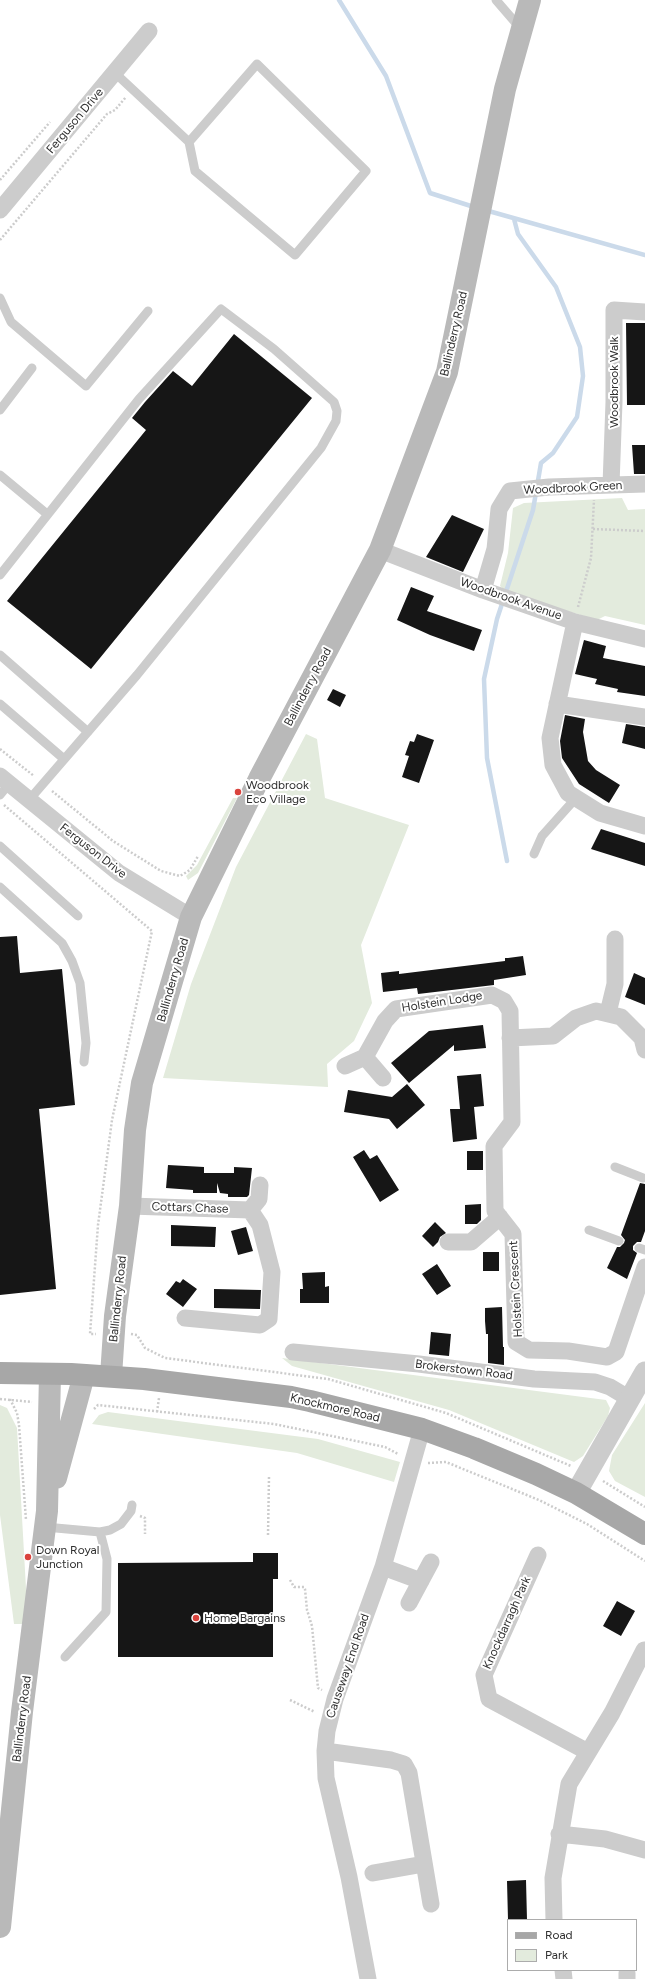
<!DOCTYPE html>
<html>
<head>
<meta charset="utf-8">
<style>
	body { margin:0 }
	#map { position:relative; width:645px; height:1979px; overflow:hidden; background:#fff; font-family:Figtree,sans-serif }
	canvas { display:block }
	.legend { position:absolute; left:507px; top:1919px; width:130px; height:52px; box-sizing:border-box; background:#fff; border:1px solid #acacac; margin:0; padding:5px 7px; list-style:none; font-size:12px; color:#2f2f2f }
	.legend li { display:flex; align-items:center; gap:8px; height:20px }
	.legend b { width:20px; border:1px solid #acacac }
</style>
</head>
<body>
<div id="map">
<canvas width="645" height="1979"></canvas>
<ul class="legend">
<li><b style="height:5px;background:#a7a7a7"></b>Road</li>
<li><b style="height:11px;background:#e3ebdd"></b>Park</li>
</ul>
</div>
<script>
const ctx = document.querySelector('canvas').getContext('2d');
ctx.lineJoin = 'round';
function fillPath(path, color) { ctx.fillStyle = color; ctx.fill(path, 'evenodd'); }
const shape = rows => new Path2D(rows.map(r => 'M' + r).join(''));
function trace(path, color, width, dash) { ctx.strokeStyle = color; ctx.lineWidth = width; ctx.lineCap = dash ? 'butt' : 'round'; ctx.setLineDash(dash || []); ctx.stroke(path); }
function label(font, color, halo, rows, align = 'center') {
  ctx.font = font + ' Figtree,sans-serif'; ctx.lineWidth = 4; ctx.setLineDash([]); ctx.textBaseline = 'middle'; ctx.strokeStyle = halo; ctx.fillStyle = color; for (const [text, x, y, turn = 0] of rows) {
    ctx.save(); ctx.translate(x, y); ctx.rotate((+turn || 0) * Math.PI / 180); ctx.textAlign = isNaN(turn) ? turn : align; if (halo) ctx.strokeText(text, 0, 0); ctx.fillText(text, 0, 0); ctx.restore();
  }
}
fillPath(shape([
	[622,498,628,510,645,509,645,625,605,616,597,620,506,592,500,586,508,553,513,508,524,503],
	[306,734,317,739,325,798,409,825,361,945,372,1003,354,1041,327,1064,328,1087,163,1078,191,984,236,867],
	[233,798,237,798,198,873,188,880,186,876,197,865],
	[282,1358,606,1400,610,1408,608,1416,583,1456,574,1462,449,1410,292,1366],
	[645,1403,645,1497,615,1481,609,1471,612,1455],
	[0,1405,7,1408,17,1428,28,1624,14,1624,0,1515],
	[108,1412,318,1439,400,1462,394,1482,297,1453,92,1424,99,1415]
]), '#e3ebdd');
trace(shape([
	[339,0,386,76,430,193,474,207],
	[485,210,645,255],
	[507,861,487,758,484,679,497,619,533,510,541,463,553,453,577,417,583,376,580,347,556,287,518,234,514,219]
]), '#cbdaea', 4.5);
fillPath(shape([
	[626,323,645,323,645,405,627,405],
	[234,334,312,398,91,669,7,601,146,430,132,418,145,402,173,371,192,386],
	[632,445,645,445,645,474,634,474],
	[452,515,484,529,463,572,426,557],
	[411,587,434,596,427,611,482,630,474,651,430,635,397,620],
	[584,640,606,646,603,658,645,666,645,696,617,692,618,689,595,684,597,679,575,674],
	[333,689,346,695,340,707,327,700],
	[565,715,585,719,583,732,588,761,596,770,620,785,609,803,579,784,562,758,560,741],
	[626,724,645,727,645,749,622,743],
	[417,734,434,740,419,783,402,777,409,756,405,755,410,741,414,742],
	[601,829,645,843,645,866,591,849],
	[17,936,20,973,62,969,75,1105,39,1109,56,1289,0,1295,0,937],
	[523,956,526,975,494,980,494,985,418,994,417,988,383,992,381,973,399,971,399,974,505,961,505,958,508,958],
	[634,973,645,978,645,1005,625,997],
	[483,1025,486,1048,454,1051,454,1045,409,1083,391,1063,429,1031],
	[481,1074,484,1106,474,1107,477,1139,453,1142,450,1109,460,1109,457,1076],
	[407,1084,425,1105,397,1129,389,1119,344,1112,348,1090,392,1097],
	[364,1150,370,1159,377,1155,399,1190,380,1202,353,1157],
	[467,1151,483,1151,483,1170,467,1170],
	[168,1165,204,1167,204,1173,234,1173,234,1167,252,1168,249,1195,247,1197,228,1197,228,1194,220,1193,217,1183,217,1193,193,1193,193,1190,166,1188],
	[640,1183,645,1184,645,1231,641,1242,637,1242,633,1246,633,1250,637,1253,627,1279,607,1268,617,1247,620,1247,624,1243,625,1240,621,1235],
	[481,1204,481,1220,477,1224,465,1224,465,1205],
	[435,1222,446,1233,440,1237,438,1242,433,1247,422,1236],
	[171,1225,216,1227,215,1247,171,1246],
	[246,1227,253,1251,238,1255,231,1231],
	[483,1252,499,1252,499,1271,483,1271],
	[437,1264,451,1286,437,1295,422,1274],
	[325,1272,325,1287,329,1286,329,1303,300,1303,300,1289,303,1289,302,1273],
	[183,1279,197,1289,183,1307,166,1294,176,1281,180,1283],
	[214,1289,261,1290,260,1309,214,1308],
	[502,1307,503,1347,504,1347,504,1365,488,1363,488,1334,486,1334,485,1321,485,1308],
	[431,1332,451,1334,449,1356,429,1354],
	[253,1553,278,1553,278,1579,273,1579,273,1657,118,1657,118,1563,253,1562],
	[617,1601,635,1611,621,1636,603,1626],
	[526,1880,527,1920,508,1920,507,1881]
]), '#161616');
trace(shape([
	[0,180,50,122],
	[0,240,107,114,115,110,126,97],
	[593,529,645,531],
	[578,607,591,558,594,500],
	[0,749,34,776],
	[52,791,113,841,161,871,180,876,190,870,198,856],
	[4,805,152,931,112,1120,98,1225,90,1334,96,1334],
	[131,1334,137,1335,145,1348,165,1358,328,1379,446,1413,571,1466],
	[0,1399,32,1402],
	[10,1399,17,1413,19,1425,26,1520],
	[94,1409,98,1405,274,1424,385,1447,398,1454],
	[157,1412,159,1398],
	[428,1463,446,1462,539,1500,587,1524,645,1561],
	[603,1481,645,1507],
	[140,1516,145,1518,145,1534],
	[268,1535,269,1477],
	[290,1580,294,1587,304,1587,305,1589,307,1610,312,1626,318,1688,322,1690],
	[290,1700,315,1712]
]), '#ccc', 2.5, [2, 2]);
trace(shape([
	[496,0,521,29],
	[115,73,189,142,195,171,295,255,366,171,257,64,189,142],
	[0,298,11,322,86,386,148,311],
	[0,410,32,368],
	[0,475,47,514],
	[0,575,139,399,221,309,274,349,334,402,337,411,336,421,321,448,137,675,29,800],
	[0,655,88,732],
	[0,704,64,759],
	[0,795,9,784],
	[0,846,78,916],
	[534,854,542,836,576,798],
	[0,887,62,943,72,961,80,983,86,1043,84,1062],
	[615,1167,643,1178],
	[589,1230,619,1241],
	[639,1248,645,1250],
	[45,1527,100,1532,110,1530,121,1524,131,1511,132,1505],
	[65,1657,106,1612,107,1559,100,1532]
]), '#ccc', 9);
trace(shape([
	[0,210,149,31],
	[611,485,614,402,614,310,645,312],
	[380,550,483,590,575,622,645,639],
	[483,590,495,549,499,509,510,491,549,487,645,484],
	[575,622,550,738,553,765,568,793,600,813,645,826],
	[557,704,645,717],
	[0,776,119,873,191,917],
	[608,1013,615,984,615,939],
	[510,1038,553,1036,576,1018,596,1011,621,1017,642,1038,645,1050],
	[365,1057,383,1078],
	[345,1066,365,1057,385,1021,396,1009,492,995,504,1001,510,1011,512,1122,494,1146,495,1211,513,1234,516,1342,529,1350,568,1351,607,1357,616,1352,645,1267],
	[130,1206,250,1210,260,1225,272,1272,269,1319,260,1325,185,1318],
	[250,1210,259,1199,260,1185],
	[448,1242,471,1242,500,1217],
	[293,1352,419,1364,534,1379,595,1382,610,1387,630,1399],
	[538,1555,484,1675,489,1699,588,1752],
	[383,1567,421,1581],
	[409,1603,431,1562],
	[325,1751,391,1760,404,1764,409,1773,431,1904],
	[559,1834,605,1839,645,1850],
	[373,1873,424,1864],
	[554,1920,553,1878,569,1784,612,1713,644,1650],
	[563,1970,564,1979],
	[368,1979,349,1877,326,1778,325,1751,327,1731,335,1699,383,1567,422,1429],
	[627,1979,627,1973]
]), '#ccc', 17);
trace(shape([
	[576,1493,645,1372]
]), '#ccc', 21);
trace(shape([
	[111,1376,115,1316,130,1206,135,1130,142,1083,191,917,259,779,380,550,447,372,505,89,530,0],
	[56,1478,84,1375],
	[0,1927,22,1712,47,1511,50,1374]
]), '#b9b9b9', 22);
trace(shape([
	[0,1373,71,1374,144,1379,291,1397,310,1401,422,1429,474,1448,536,1474,576,1493,645,1534]
]), '#a7a7a7', 22);
for (const [x, y, r, color] of [
	[238,792,4,"#da433d"],
	[28,1557,4,"#da433d"],
	[196,1618,4,"#da433d"]
]) { const dot = new Path2D(); dot.arc(x, y, r, 0, 2 * Math.PI); ctx.fillStyle = color; ctx.fill(dot); trace(dot, '#fff', 1.5); }
label('12px', '#2f2f2f', '#fff', [
	["Ferguson Drive",75,121,-50],
	["Ballinderry Road",454,334,-77],
	["Woodbrook Walk",614,382,-90],
	["Woodbrook Green",573,488,-3],
	["Woodbrook Avenue",511,599,19],
	["Ballinderry Road",308,687,-62],
	["Ferguson Drive",93,851,38],
	["Ballinderry Road",173,980,-74],
	["Holstein Lodge",442,1002,-9],
	["Cottars Chase",190,1208,2],
	["Holstein Crescent",516,1289,-93],
	["Ballinderry Road",118,1299,-84],
	["Brokerstown Road",464,1370,7],
	["Knockmore Road",335,1408,13],
	["Knockdarragh Park",507,1623,-66],
	["Causeway End Road",348,1666,-71],
	["Ballinderry Road",22,1719,-83]
]);
label('12px', '#2f2f2f', '#fff', [
	["Woodbrook",246,785],
	["Eco Village",246,799],
	["Down Royal",36,1550],
	["Junction",36,1564],
	["Home Bargains",204,1618]
], 'left');
</script>
</body>
</html>
